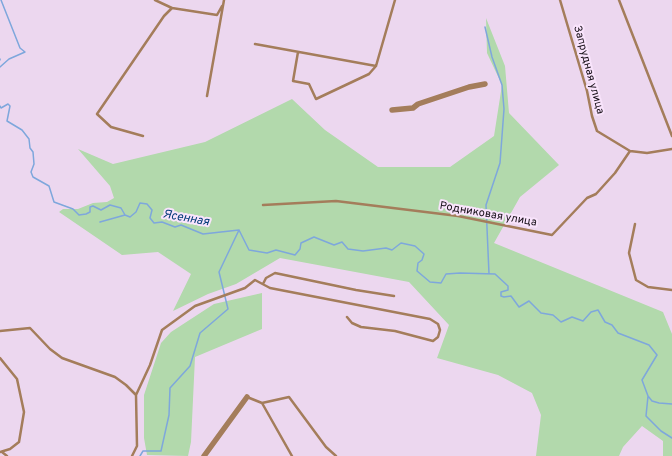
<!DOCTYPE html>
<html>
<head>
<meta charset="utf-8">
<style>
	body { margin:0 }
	canvas { display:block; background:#ecd7ef }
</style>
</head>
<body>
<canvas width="672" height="456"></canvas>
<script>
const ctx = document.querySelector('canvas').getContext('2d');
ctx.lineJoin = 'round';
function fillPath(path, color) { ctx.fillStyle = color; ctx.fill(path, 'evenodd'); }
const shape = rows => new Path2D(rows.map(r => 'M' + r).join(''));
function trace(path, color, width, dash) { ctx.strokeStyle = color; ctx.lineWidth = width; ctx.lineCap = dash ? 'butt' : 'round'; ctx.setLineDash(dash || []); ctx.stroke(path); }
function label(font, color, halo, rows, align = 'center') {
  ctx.font = font + ' Overpass,sans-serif'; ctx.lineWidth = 4; ctx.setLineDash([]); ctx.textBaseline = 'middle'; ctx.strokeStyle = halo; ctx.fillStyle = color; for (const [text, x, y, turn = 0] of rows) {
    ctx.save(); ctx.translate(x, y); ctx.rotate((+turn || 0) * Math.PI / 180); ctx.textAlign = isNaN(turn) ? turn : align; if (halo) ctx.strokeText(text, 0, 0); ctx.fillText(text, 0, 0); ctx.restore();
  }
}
fillPath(shape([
	[486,18,505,66,509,113,559,165,520,197,494,243,663,312,672,334,672,456,663,456,663,441,642,426,623,447,619,456,536,456,541,415,532,393,498,375,437,358,449,325,409,282,280,258,236,284,208,294,173,311,191,274,158,252,122,255,59,212,63,209,78,209,93,203,107,202,114,198,110,186,78,149,113,164,205,142,292,99,325,130,378,167,450,167,494,136,502,85,487,53],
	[262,293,262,329,195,357,191,442,188,456,147,455,144,438,144,395,161,343,171,332,214,304]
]), '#b2d9ac');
trace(shape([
	[485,27,492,57,502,85,504,109,500,163,486,205,489,274],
	[0,59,0,60],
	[0,67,9,59,25,52,20,48,1,0],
	[0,106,1,108,8,104,10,106,7,121,22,130,29,139,30,148,33,152,34,164,31,172,33,177,49,186,54,202,73,209,79,215,86,214,90,212,90,207,93,206,101,210,110,205,121,208,125,215,130,217,136,212,140,203,147,204,152,210,150,218,154,223,162,222,175,227,181,225,203,234,239,230,249,250,267,253,276,250,295,255,300,249,301,243,314,237,334,245,342,242,348,249,363,251,386,248,392,250,401,243,415,246,424,254,422,260,418,263,417,271,430,282,441,283,446,274,460,273,495,274,508,286,508,290,501,292,501,296,504,297,511,296,519,307,529,301,541,313,553,315,561,322,572,317,583,321,591,312,598,310,605,322,612,325,618,333,649,345,657,355,642,380,648,396,652,401,659,403,672,404],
	[100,222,125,215],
	[648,396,646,416,661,431,672,438],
	[140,456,143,451,161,451,169,415,170,388,190,366,200,333,228,309,219,272,239,230]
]), '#7ea7dc', 1.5);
trace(shape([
	[155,0,172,8],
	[560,0,587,91,592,116,597,131,630,151],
	[619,0,672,136],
	[255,44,376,66,395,0],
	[298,52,293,81,309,84,316,99,369,74,376,66],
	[207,96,224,0],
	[143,136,111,127,97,114,164,16,172,8,217,15,222,6],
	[263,205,336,201,458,216,552,235,587,198,596,194,615,173,630,151,647,153,672,149],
	[635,224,629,253,636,280,648,287,672,290],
	[263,284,266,278,275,273,356,290,394,296],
	[0,331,30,328,50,349,62,358,115,377,126,385,136,395],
	[0,358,17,379,24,412,19,442,10,449,0,452],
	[247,397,262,403,292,456],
	[262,403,289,397,326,447,336,456],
	[2,452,7,456],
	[132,456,137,446,136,395,150,365,162,330,195,306,245,288,255,280,270,288,430,319,438,324,440,330,438,337,433,341,395,331,361,327,352,323,347,317]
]), '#a47d5b', 2.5);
trace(shape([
	[392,110,413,108,418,104,469,87,485,84],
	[204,456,247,397]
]), '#a47d5b', 5.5);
label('11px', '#130c14', '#f9e4fc', [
	["Запрудная улица",588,70,75],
	["Родниковая улица",488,215,10]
]);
label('italic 12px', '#003978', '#f9e4fc', [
	["Ясенная",186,219,10]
]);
</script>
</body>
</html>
